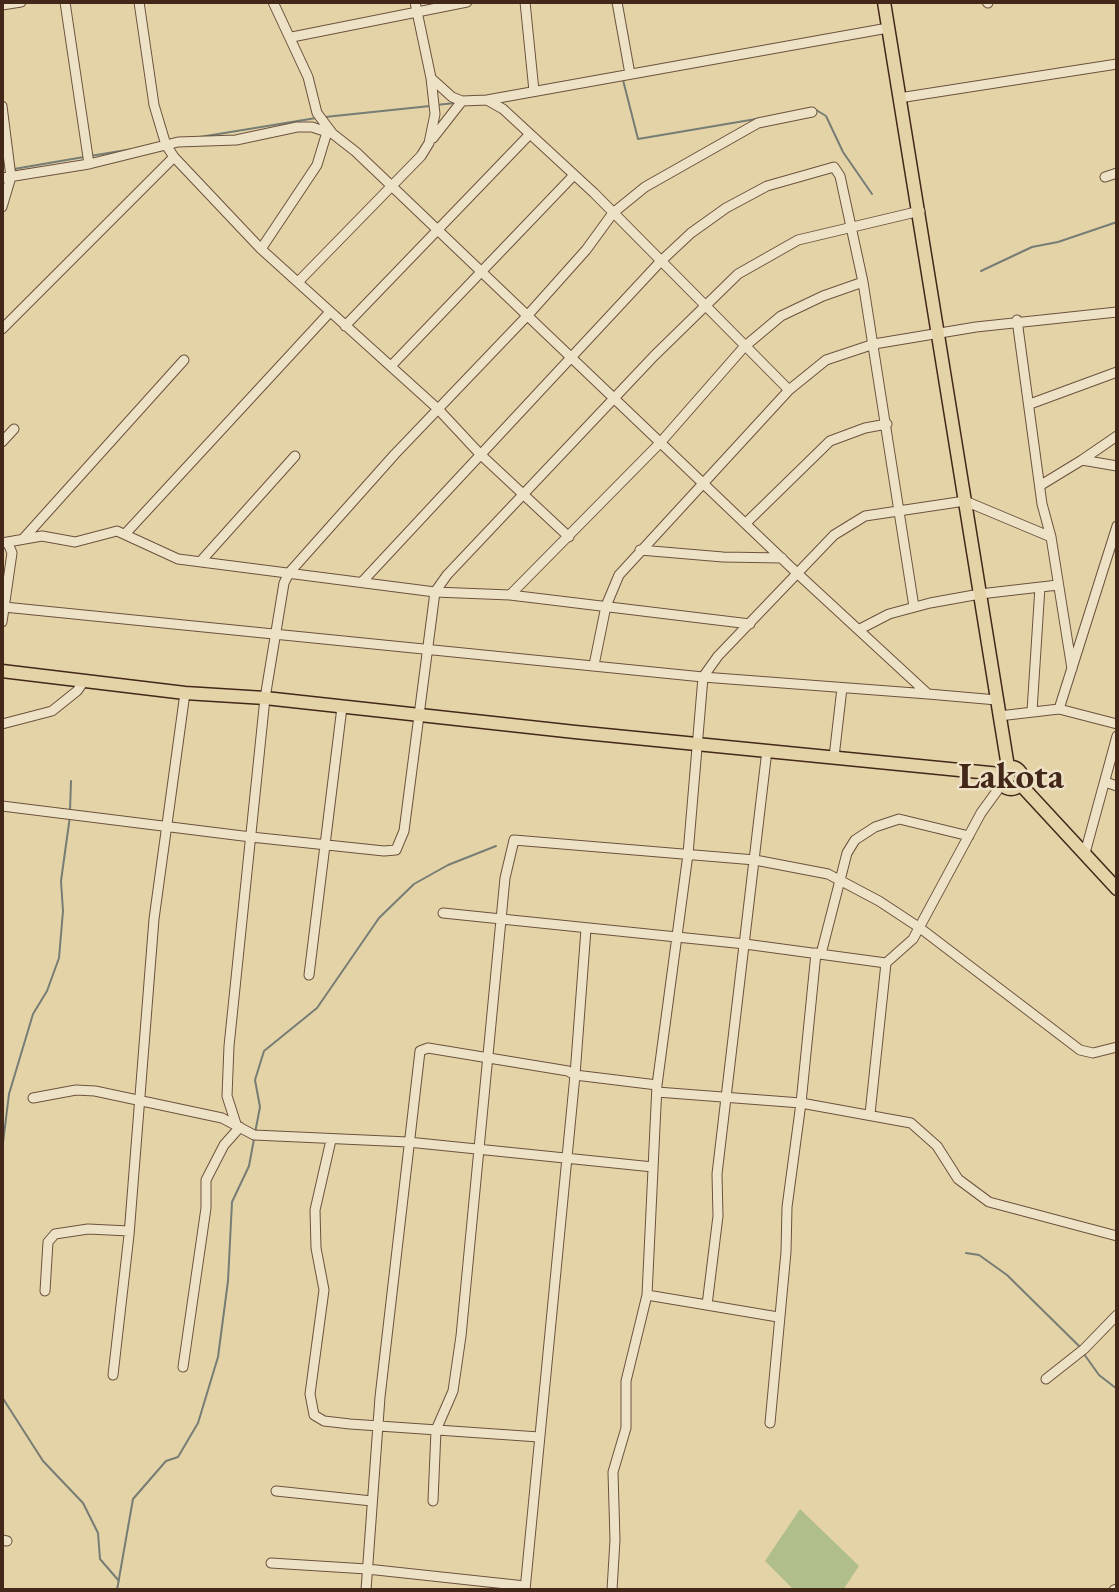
<!DOCTYPE html>
<style>
body{margin:0}
#map{position:relative;width:1119px;height:1592px;overflow:hidden;background:#e5d3a8;font-family:"EB Garamond",serif}
canvas{display:block}
.frame{position:absolute;inset:0;border:4px solid #432719;pointer-events:none}
</style>
<div id="map">
<canvas width="1119" height="1592"></canvas>
<div class="frame"></div>
</div>
<script>
const ctx = document.querySelector('canvas').getContext('2d');
ctx.lineJoin = 'round';
function fillPath(path, color) { ctx.fillStyle = color; ctx.fill(path, 'evenodd'); }
const poly = rows => new Path2D(rows.map(r => 'M' + r).join(''));
function stroke(path, color, width, dash) { ctx.strokeStyle = color; ctx.lineWidth = width; ctx.lineCap = dash ? 'butt' : 'round'; ctx.setLineDash(dash || []); ctx.stroke(path); }
function label(font, color, halo, rows, align = 'center') {
  ctx.font = font + ' "EB Garamond",serif'; ctx.lineWidth = 5; ctx.setLineDash([]); ctx.textBaseline = 'middle'; ctx.strokeStyle = halo; ctx.fillStyle = color; for (const [text, x, y, turn = 0] of rows) {
    ctx.save(); ctx.translate(x, y); ctx.rotate((+turn || 0) * Math.PI / 180); ctx.textAlign = isNaN(turn) ? turn : align; if (halo) ctx.strokeText(text, 0, 0); ctx.fillText(text, 0, 0); ctx.restore();
  }
}
fillPath(poly([
 [800,1509,859,1566,843,1590,794,1590,765,1561]
]), '#b0be8b');
stroke(poly([
 [623,80,638,139,756,119],
 [436,105,455,103],
 [813,108,826,116,843,152,872,194],
 [325,117,430,106],
 [200,137,316,118],
 [90,156,133,149],
 [14,169,84,157],
 [981,271,1032,247,1058,242,1117,222],
 [70,811,71,781],
 [255,1133,260,1107,255,1080,264,1051,317,1008,379,918,414,884,448,865,496,846],
 [2,1151,9,1094,33,1014,47,991,59,958,63,911,61,881,70,816],
 [966,1253,979,1255,1007,1275,1079,1346],
 [1084,1354,1099,1375,1117,1389],
 [2,1397,43,1461,83,1503,98,1533,100,1559,119,1581],
 [117,1590,133,1499,166,1461,178,1457,198,1423,218,1357,228,1281,232,1202,249,1166,254,1139]
]), '#767d74', 2);
const minor = poly([
 [65,2,89,164],
 [139,2,154,105,166,145,174,157,261,249,438,409,480,454,569,537],
 [273,2,308,77,317,113,332,133],
 [525,2,534,91],
 [617,2,630,74],
 [987,2,988,3],
 [2,5,21,2],
 [292,37,467,2],
 [431,78,452,97,462,101,487,100,503,109,594,193,789,390],
 [899,98,1117,64],
 [487,100,888,28],
 [2,106,11,177,2,207],
 [433,138,462,101],
 [1105,177,1117,173],
 [2,178,89,164,178,142,236,140,297,127,312,127,333,134,356,152,798,574,928,694,997,700],
 [261,249,317,165,327,132],
 [298,282,421,156,429,143,435,114,431,78,415,2],
 [1017,320,1042,504,1051,537,1072,669],
 [345,326,530,134],
 [2,329,174,157],
 [391,366,574,175],
 [1030,404,1117,372],
 [2,442,14,429],
 [1082,460,1117,436],
 [1041,485,1082,460,1117,466],
 [746,523,830,441,865,428,887,424],
 [126,533,330,312],
 [23,539,184,360],
 [2,543,42,536,75,542,117,531,178,559,435,592,510,595,750,624],
 [640,550,723,557,782,558],
 [201,561,295,456],
 [362,582,660,262,691,233,726,208,767,186,834,167,840,176,863,282],
 [510,595,660,443,744,347,781,316,823,296,863,282,914,607],
 [4,607,703,677,928,694],
 [2,622,12,553,8,543],
 [860,629,889,614,930,603,980,594,1058,585],
 [594,665,606,606,619,575,789,390,826,360,874,344,976,327,1117,312],
 [1059,709,1117,526],
 [1032,711,1040,587],
 [999,716,1059,709,1117,724],
 [2,724,52,711,77,691,84,681],
 [834,757,842,688],
 [1105,782,1117,786],
 [2,806,251,837,384,851,396,850,404,831,435,592,447,575,654,356,738,274,798,240,920,211],
 [1085,853,1117,736],
 [443,913,745,944,886,963,913,939,981,813,1002,784],
 [821,954,847,853,855,840,875,827,899,819,969,836],
 [309,975,342,707],
 [657,1092,801,1103,911,1123,937,1146,958,1179,989,1202,1117,1236],
 [33,1098,76,1090,95,1091,222,1118,254,1135,408,1142,653,1167],
 [870,1114,886,963],
 [236,1124,227,1096,229,1046,265,698,284,583,289,573,395,454,527,316,586,250,613,213,645,187,758,123,812,112],
 [331,1140,315,1210,316,1248,324,1290,310,1394,314,1415,324,1421,350,1424,539,1437],
 [45,1291,48,1242,55,1234,88,1229,129,1231],
 [647,1295,778,1317],
 [707,1305,718,1216,717,1174,767,750],
 [183,1367,206,1208,206,1180,224,1145,240,1127],
 [113,1375,129,1235,154,919,185,693],
 [1046,1379,1084,1349,1117,1315],
 [770,1423,786,1252,787,1207,801,1103,816,953],
 [276,1491,372,1501],
 [433,1501,436,1430,453,1391,461,1336,505,878,514,840,755,860,828,874,879,901,920,928,1080,1050,1093,1053,1117,1047],
 [2,1540,7,1541],
 [271,1563,367,1569,525,1586],
 [366,1590,380,1397,420,1051,428,1048,568,1071,575,1075,657,1085],
 [525,1590,575,1075,586,929],
 [612,1590,615,1540,613,1472,626,1428,626,1381,647,1295,657,1085,688,854,703,677,718,656,834,535,865,516,965,501,1051,537],
 [1114,1590,1117,1589]
]);
const major = poly([
 [884,2,1008,767],
 [2,671,185,693,265,698,575,732,1000,774],
 '1000 778a11 11 0 1 1 22 0a11 11 0 1 1-22 0Z',
 [1020,784,1117,889]
]);
stroke(minor, '#6c523d', 11);
stroke(major, '#432719', 15);
stroke(minor, '#eee2c6', 9);
stroke(major, '#e5d3a8', 12);
label('bold 37px', '#432719', '#eee2c6', [
 ["Lakota",1011,778]
]);
</script>
